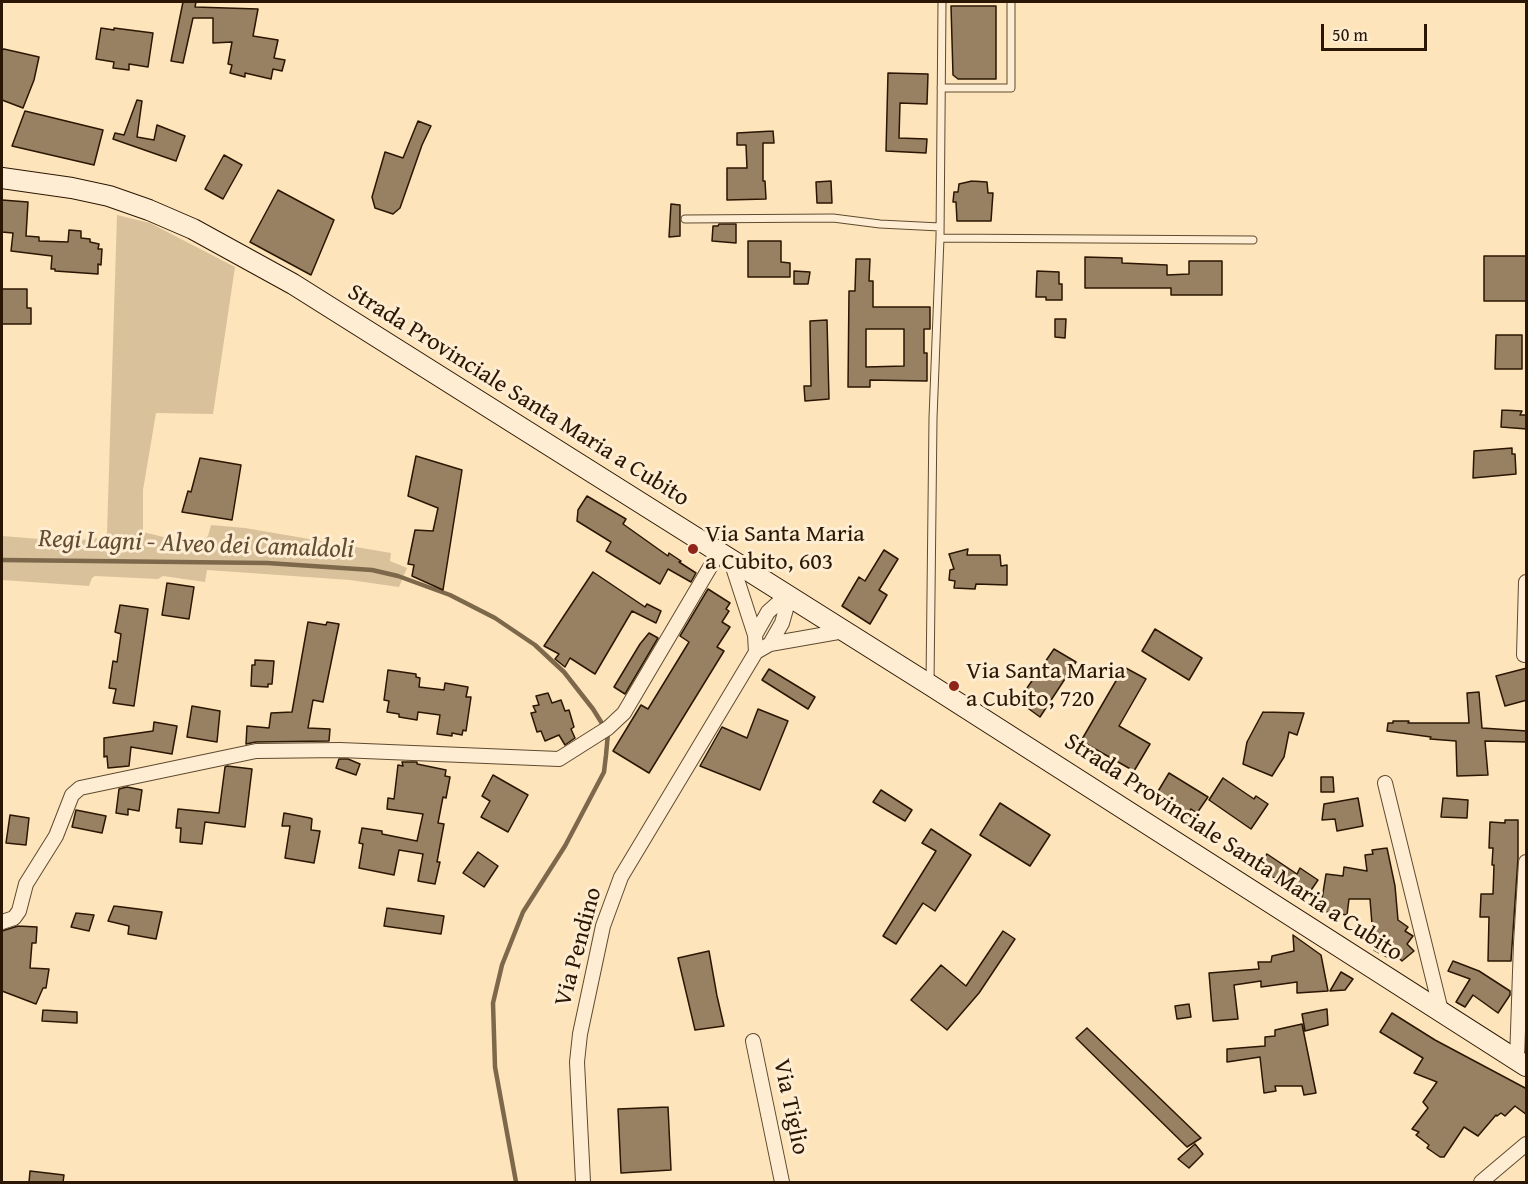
<!DOCTYPE html>
<style>
body{margin:0}
#map{position:relative;width:1528px;height:1184px;overflow:hidden;background:#fde4ba;font-family:"Gentium Book Plus",serif}
canvas{display:block}
.frame{position:absolute;inset:0;border:3px solid #2a1602;pointer-events:none}
.scale{position:absolute;left:1321px;top:24px;width:106px;height:27px;box-sizing:border-box;border:3px solid #2a1602;border-top:0;padding-left:8px;font-size:18px;line-height:21px;white-space:nowrap;color:#2a1602;-webkit-text-stroke:4px #feedd2;paint-order:stroke}
</style>
<div id="map">
<canvas width="1528" height="1184"></canvas>
<div class="frame"></div>
<div class="scale">50 m</div>
</div>
<script>
const ctx = document.querySelector('canvas').getContext('2d');
ctx.lineJoin = 'round';
function fillPath(path, color) { ctx.fillStyle = color; ctx.fill(path, 'evenodd'); }
const poly = rows => new Path2D(rows.map(r => 'M' + r).join(''));
function stroke(path, color, width, dash) { ctx.strokeStyle = color; ctx.lineWidth = width; ctx.lineCap = dash ? 'butt' : 'round'; ctx.setLineDash(dash || []); ctx.stroke(path); }
function label(font, color, halo, rows, align = 'center') {
  ctx.font = font + ' "Gentium Book Plus",serif'; ctx.lineWidth = 6; ctx.setLineDash([]); ctx.textBaseline = 'middle'; ctx.strokeStyle = halo; ctx.fillStyle = color; for (const [text, x, y, turn = 0] of rows) {
    ctx.save(); ctx.translate(x, y); ctx.rotate((+turn || 0) * Math.PI / 180); ctx.textAlign = isNaN(turn) ? turn : align; if (halo) ctx.strokeText(text, 0, 0); ctx.fillText(text, 0, 0); ctx.restore();
  }
}
fillPath(poly([
 [117,215,150,223,235,267,213,414,156,413,143,490,143,532,180,541,202,543,208,536,211,525,245,528,391,553,390,561,407,568,399,587,350,580,207,570,205,582,163,576,158,579,95,576,92,578,89,586,2,580,2,536,64,541,92,539,101,537,107,533]
]), '#d9c19b');
stroke(poly([
 [2,560,267,563,372,570,398,576,450,595,495,618,535,645,564,672,593,709,608,733,606,755,604,772,565,846,523,912,502,965,493,1003,495,1067,516,1182]
]), '#7d684b', 4.5);
const building = poly([
 [183,2,196,2,195,7,258,9,253,36,278,40,274,58,285,60,282,71,273,69,271,79,245,73,245,77,230,73,232,65,228,64,232,42,213,43,213,18,193,18,183,63,171,61,183,2],
 [951,6,996,6,996,79,958,79,953,75,951,6],
 [101,28,114,30,114,28,153,33,148,67,129,64,129,70,113,68,114,62,96,59,101,28],
 [4,49,39,57,34,80,23,108,2,100,2,50,4,49],
 [888,73,928,74,927,104,900,103,899,138,927,139,926,153,886,151,888,73],
 [137,100,142,101,137,137,154,140,157,125,185,136,176,161,113,139,115,133,124,135,137,100],
 [25,111,103,130,94,165,12,146,25,111],
 [418,121,431,126,422,145,400,208,393,214,375,208,372,197,385,152,403,158,418,121],
 [773,131,774,143,763,143,763,181,765,181,766,199,727,200,727,168,747,168,746,145,737,145,737,133,773,131],
 [224,155,242,165,223,199,205,189,224,155],
 [831,181,832,203,817,203,816,182,831,181],
 [972,181,987,182,988,193,993,193,991,221,957,221,956,202,953,202,954,192,958,192,959,184,972,181],
 [278,190,334,220,311,275,250,242,278,190],
 [2,200,28,202,26,236,39,237,39,241,68,242,69,230,81,231,81,238,90,239,90,242,99,244,98,249,102,249,101,265,98,264,98,274,55,271,55,269,51,269,52,256,11,251,13,233,2,232,2,200],
 [671,204,680,205,680,236,669,237,671,204],
 [719,224,736,224,736,243,712,241,713,226,718,226,719,224],
 [748,241,781,241,781,262,790,263,790,277,748,277,748,241],
 [1484,256,1527,256,1527,301,1484,301,1484,256],
 [1085,257,1122,258,1122,263,1167,265,1167,275,1189,274,1189,261,1222,261,1222,295,1171,295,1171,288,1085,288,1085,257],
 [856,259,870,259,869,281,873,281,873,307,930,307,930,329,924,329,924,353,927,353,927,381,870,380,870,387,848,387,849,291,855,291,856,259],
 [866,329,904,329,904,366,866,367,866,329],
 [794,271,810,272,808,284,794,284,794,271],
 [1037,271,1059,272,1059,284,1062,284,1062,300,1046,300,1046,297,1036,297,1037,271],
 [2,289,27,289,27,308,31,308,31,324,2,324,2,289],
 [1055,319,1066,319,1065,338,1055,337,1055,319],
 [827,320,829,399,805,401,804,386,811,386,810,321,827,320],
 [1496,335,1522,335,1522,369,1495,369,1496,335],
 [1502,410,1522,411,1520,415,1527,415,1527,429,1501,427,1502,410],
 [1512,448,1512,454,1515,454,1516,474,1473,478,1474,451,1512,448],
 [416,456,462,470,443,590,412,576,414,565,408,564,415,530,433,531,438,508,408,496,416,456],
 [200,458,241,465,232,520,182,512,188,491,191,492,200,458],
 [587,496,626,519,623,524,668,556,669,553,681,561,679,562,696,573,691,582,668,569,660,584,606,551,611,542,577,521,578,510,587,496],
 [968,549,967,555,1000,555,1001,566,1007,565,1007,585,976,584,975,589,954,588,955,581,949,580,950,570,954,569,949,554,968,549],
 [884,550,898,559,879,590,887,595,870,624,842,606,859,577,865,581,884,550],
 [593,572,645,607,647,604,661,611,656,623,632,611,595,674,570,658,565,667,555,659,559,654,544,646,593,572],
 [167,583,194,587,189,619,162,615,167,583],
 [708,589,730,603,726,609,729,611,722,622,730,627,717,647,724,651,649,773,613,751,641,705,648,709,689,642,680,636,708,589],
 [120,605,148,609,134,706,113,703,116,689,109,688,113,661,117,662,121,634,115,632,120,605],
 [308,622,326,625,327,622,339,624,323,702,313,700,308,728,330,729,329,741,256,742,246,744,247,726,269,728,271,713,292,712,308,622],
 [1155,629,1202,658,1189,680,1142,651,1155,629],
 [649,633,658,638,625,694,614,687,640,644,649,633],
 [1054,649,1076,662,1040,717,1018,701,1054,649],
 [255,660,274,661,272,684,268,684,268,687,251,686,252,665,255,665,255,660],
 [1124,667,1146,679,1119,726,1150,744,1134,771,1081,741,1124,667],
 [1527,668,1527,700,1505,706,1496,676,1527,668],
 [769,669,815,697,808,709,762,680,769,669],
 [388,670,416,674,416,677,420,678,419,687,444,690,445,683,468,687,466,697,471,697,466,731,463,730,462,735,452,733,452,736,437,734,440,715,418,712,417,720,399,717,399,714,387,712,389,701,384,700,388,670],
 [1479,692,1482,728,1527,731,1527,742,1485,741,1488,775,1457,776,1456,741,1430,739,1431,737,1387,731,1388,723,1393,723,1393,721,1409,721,1408,723,1469,723,1467,693,1479,692],
 [548,693,552,703,561,700,565,711,569,710,574,727,571,729,575,738,565,745,559,735,545,741,541,731,537,732,531,713,536,712,533,706,539,705,536,696,548,693],
 [192,706,220,711,217,742,187,737,192,706],
 [758,709,788,721,760,790,700,766,722,727,747,738,758,709],
 [1263,712,1304,713,1297,735,1289,732,1284,757,1272,776,1243,764,1247,742,1263,712],
 [154,722,177,726,172,754,131,747,129,766,108,768,107,756,104,757,104,738,153,731,154,722],
 [339,759,348,759,360,764,356,775,336,768,339,759],
 [402,762,417,762,417,764,446,770,445,776,450,777,446,798,443,797,438,823,444,824,437,862,440,862,435,884,418,881,423,854,399,850,394,875,359,868,363,844,359,843,362,828,382,831,382,834,417,841,423,814,387,809,388,798,394,799,398,765,403,766,402,762],
 [227,766,252,769,245,827,205,822,202,844,180,842,181,828,176,828,178,809,219,813,225,767,227,766],
 [1169,773,1208,797,1197,813,1191,809,1185,819,1154,798,1169,773],
 [493,775,528,795,508,832,481,817,490,801,482,796,493,775],
 [1321,777,1333,777,1334,792,1321,792,1321,777],
 [1223,778,1254,799,1256,796,1268,804,1251,829,1209,800,1223,778],
 [127,787,142,790,139,811,128,809,128,815,116,813,119,789,127,787],
 [881,790,912,810,905,821,873,802,881,790],
 [1358,798,1363,826,1337,831,1335,819,1322,820,1324,804,1358,798],
 [1443,798,1468,800,1467,818,1441,817,1443,798],
 [1000,803,1050,835,1030,866,980,835,1000,803],
 [76,810,106,816,102,833,72,827,76,810],
 [284,813,310,818,312,819,311,830,320,831,314,863,285,858,290,826,282,826,284,813],
 [10,815,29,818,26,845,6,843,10,815],
 [1505,820,1518,820,1518,858,1511,961,1488,961,1489,917,1480,917,1481,894,1493,894,1494,865,1492,865,1493,848,1489,848,1490,822,1505,823,1505,820],
 [931,829,971,855,935,911,923,903,896,944,883,936,936,851,922,843,931,829],
 [1387,848,1395,886,1398,920,1408,927,1405,931,1413,936,1407,944,1414,951,1402,961,1392,952,1389,958,1374,950,1370,899,1349,899,1347,915,1320,911,1326,874,1343,876,1344,867,1367,871,1365,855,1373,854,1372,850,1387,848],
 [478,852,498,866,484,887,463,873,478,852],
 [1267,854,1297,874,1300,868,1318,880,1305,899,1258,867,1267,854],
 [114,906,162,912,156,939,128,934,129,926,108,921,114,906],
 [387,908,444,916,441,934,384,926,387,908],
 [76,913,94,915,89,931,71,927,76,913],
 [18,926,37,927,36,943,32,943,30,968,49,969,46,988,43,988,36,1004,2,991,2,931,18,926],
 [1003,931,1015,939,979,993,947,1030,911,1000,941,965,966,986,1003,931],
 [1293,935,1321,955,1328,991,1297,993,1297,982,1261,987,1261,981,1234,985,1238,1019,1213,1021,1209,973,1259,969,1258,962,1271,962,1272,956,1294,951,1293,935],
 [709,951,717,996,724,1026,695,1030,678,958,709,951],
 [1453,961,1479,971,1510,991,1510,995,1498,1013,1473,995,1465,1007,1456,1002,1470,979,1448,971,1453,961],
 [1341,972,1353,979,1345,990,1330,991,1341,972],
 [1189,1004,1191,1017,1177,1019,1175,1006,1189,1004],
 [1327,1009,1328,1025,1305,1031,1302,1014,1327,1009],
 [43,1010,77,1012,77,1023,42,1021,43,1010],
 [1392,1013,1435,1040,1527,1089,1527,1115,1515,1106,1505,1116,1501,1113,1497,1116,1496,1115,1478,1136,1464,1127,1444,1157,1440,1157,1427,1148,1429,1145,1416,1135,1419,1132,1412,1129,1428,1108,1423,1102,1437,1082,1414,1073,1423,1058,1380,1032,1392,1013],
 [1302,1024,1316,1093,1304,1095,1302,1086,1275,1086,1276,1091,1264,1093,1260,1057,1227,1062,1227,1049,1265,1046,1265,1037,1275,1036,1275,1030,1302,1024],
 [1087,1028,1201,1138,1187,1147,1076,1038,1087,1028],
 [668,1107,671,1170,621,1173,618,1109,668,1107],
 [1195,1144,1203,1154,1189,1168,1178,1159,1195,1144],
 [30,1171,64,1175,63,1182,29,1182,30,1171]
]);
fillPath(building, '#988162');
stroke(building, '#2a1602', 1.5);
const service = poly([
 [941,88,1011,88,1011,2],
 [685,219,833,218,880,224,940,227],
 [940,238,1253,240],
 [930,683,933,418,940,238,942,2]
]);
const minor = poly([
 [731,561,755,635,756,652],
 [755,635,768,612,787,595],
 [770,644,782,623,786,609,787,595],
 [1524,655,1526,582],
 [1385,783,1441,1011],
 [2,922,14,918,19,911,26,884,56,836,72,795,80,788,256,751,340,750,559,759,608,728,624,713,719,552],
 [753,1041,782,1182],
 [1517,1060,1521,943,1526,862],
 [583,1182,577,1062,580,1034,603,926,621,877,756,652,770,644,844,631],
 [1481,1182,1526,1144]
]);
const secondary = poly([
 [2,178,72,188,109,196,149,210,193,229,293,284,930,685,1526,1066]
]);
stroke(service, '#5f4a30', 9);
stroke(minor, '#5f4a30', 16);
stroke(secondary, '#2a1602', 22);
stroke(service, '#feedd2', 7);
stroke(minor, '#feedd2', 14);
stroke(secondary, '#feedd2', 20);
for (const [x, y, r, color] of [
 [693,549,6,"#8f2418"],
 [954,686,6,"#8f2418"]
]) { const dot = new Path2D(); dot.arc(x, y, r, 0, 2 * Math.PI); ctx.fillStyle = color; ctx.fill(dot); stroke(dot, '#feedd2', 2); }
label('24px', '#2a1602', '#feedd2', [
 ["Strada Provinciale Santa Maria a Cubito",518,396,32],
 ["Strada Provinciale Santa Maria a Cubito",1233,848,33],
 ["Via Pendino",579,947,-75],
 ["Via Tiglio",790,1107,78]
]);
label('24px', '#2a1602', '#feedd2', [
 ["Via Santa Maria",705,535],
 ["a Cubito, 603",705,563],
 ["Via Santa Maria",966,672],
 ["a Cubito, 720",966,700]
], 'left');
label('italic 26px', '#624c32', '#feedd2', [
 ["Regi Lagni - Alveo dei Camaldoli",196,545,2]
]);
</script>
